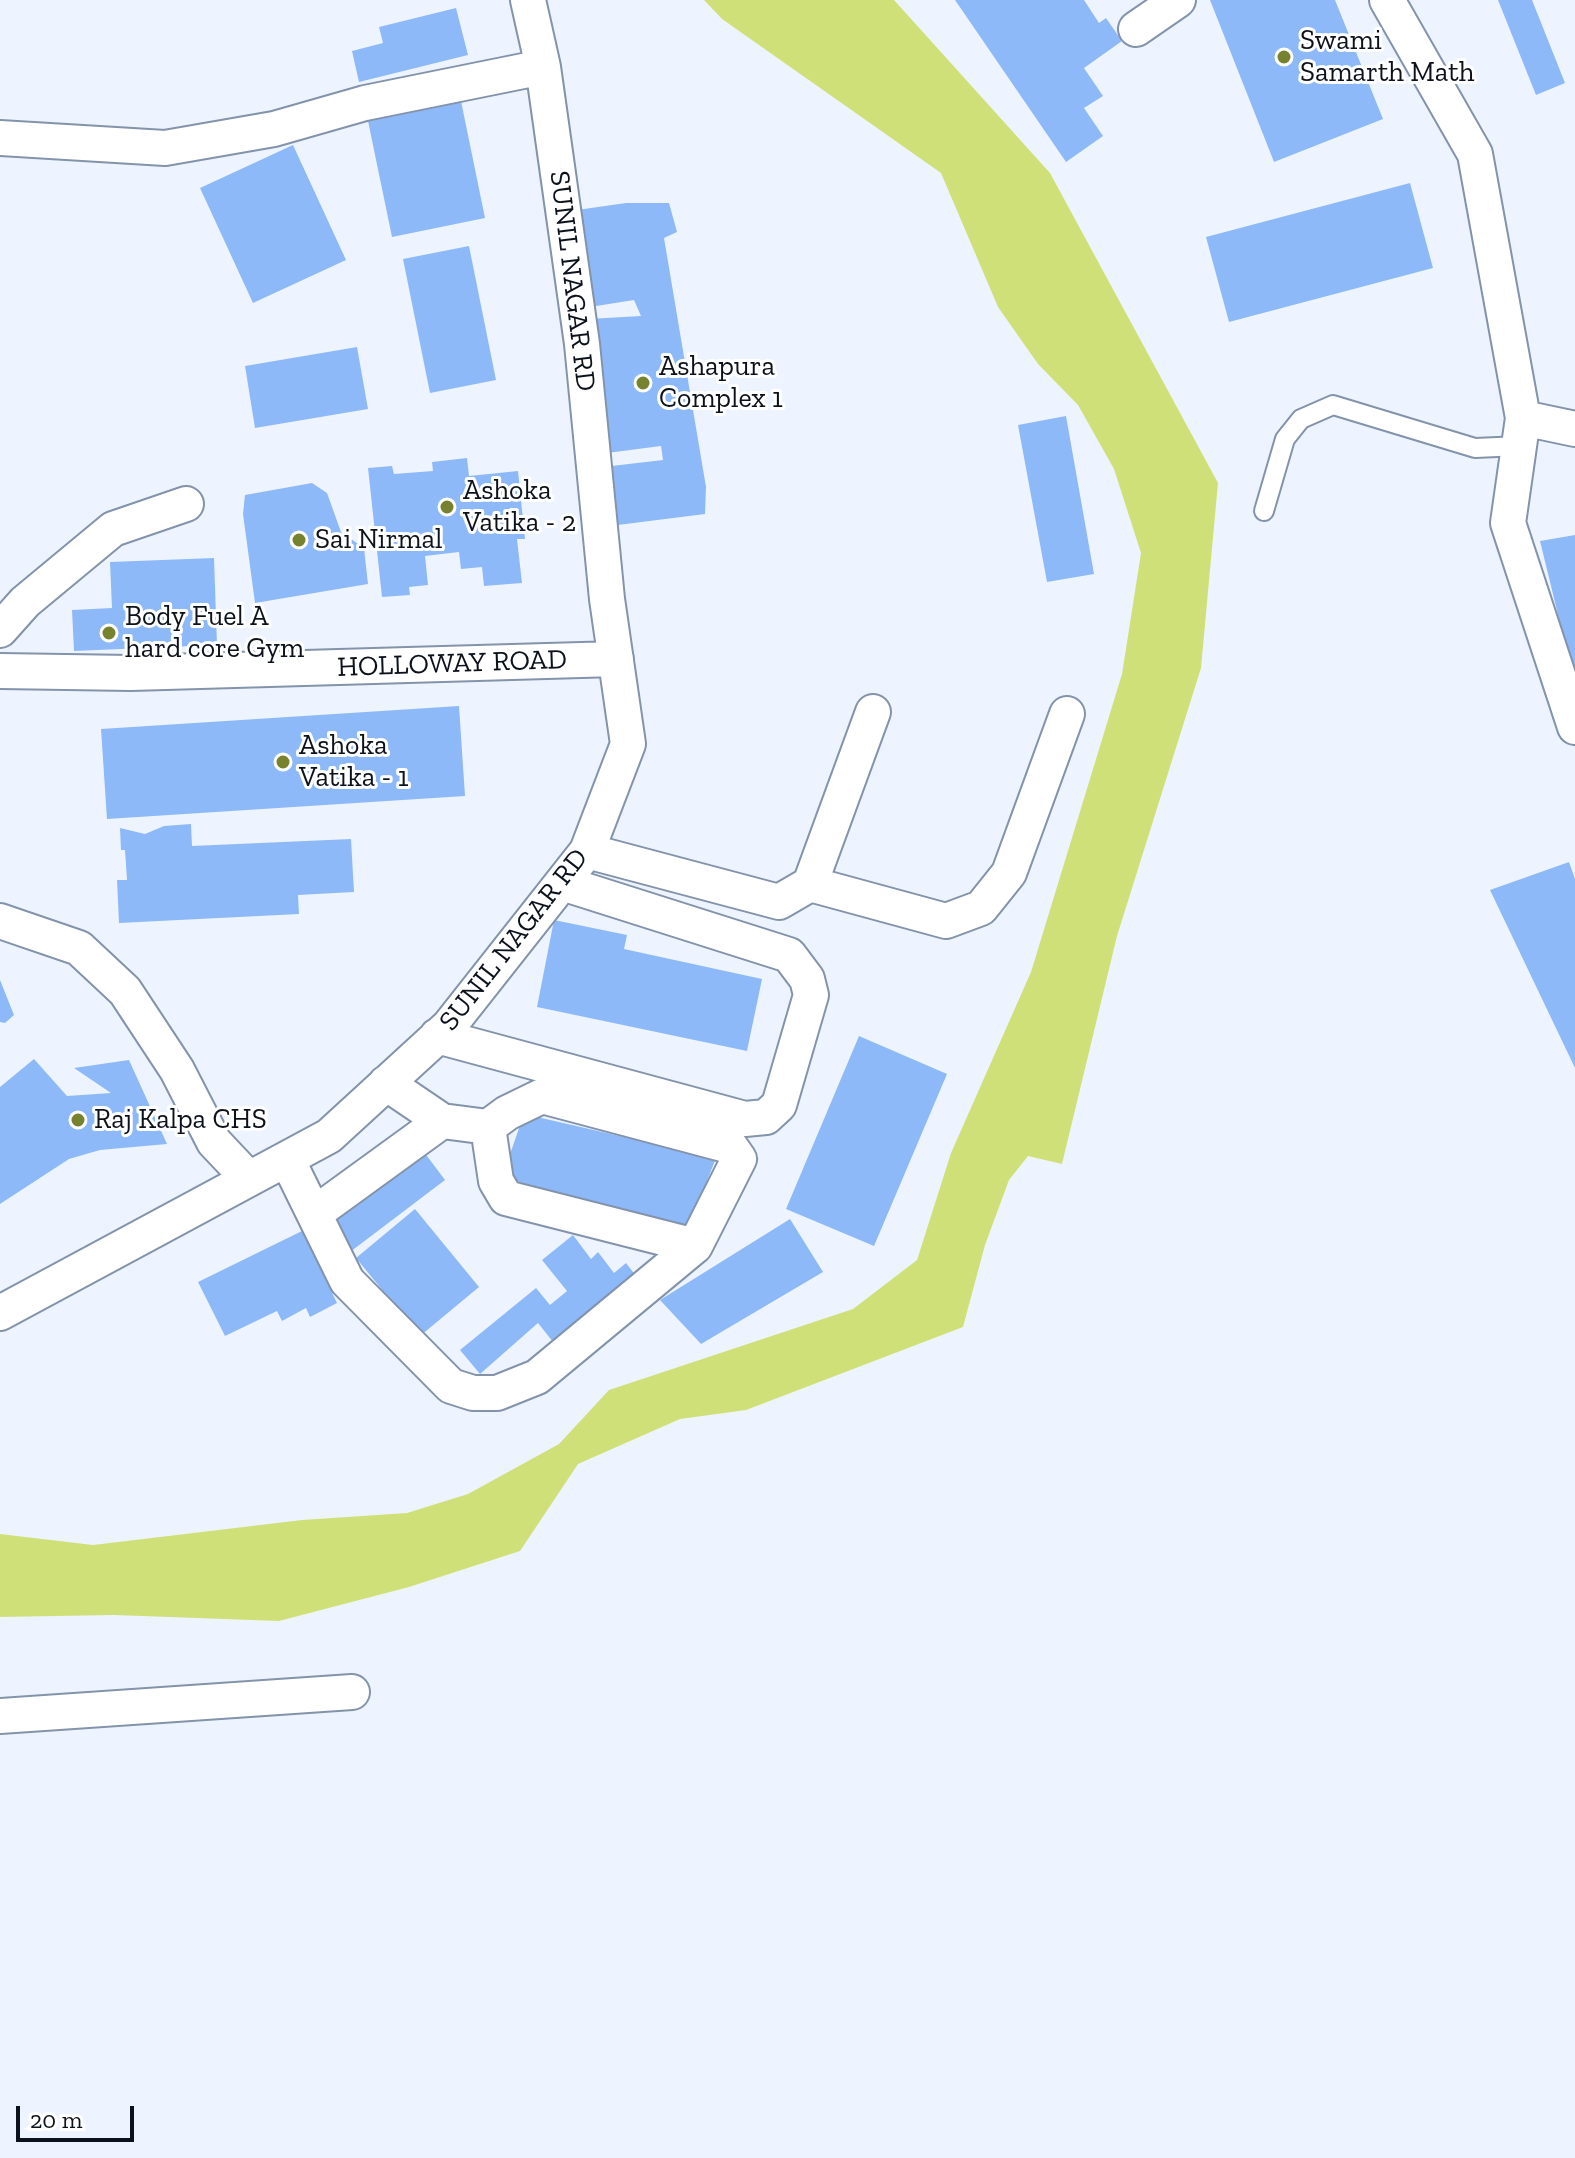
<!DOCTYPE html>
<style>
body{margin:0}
#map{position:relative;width:1575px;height:2158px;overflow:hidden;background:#edf4ff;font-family:"Zilla Slab",serif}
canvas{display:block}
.scale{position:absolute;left:16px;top:2106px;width:118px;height:36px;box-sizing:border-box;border:4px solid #0c121b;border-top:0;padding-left:10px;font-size:24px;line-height:28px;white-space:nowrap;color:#0c121b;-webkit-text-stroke:6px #fff;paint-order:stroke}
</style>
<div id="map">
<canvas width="1575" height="2158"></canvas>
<div class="scale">20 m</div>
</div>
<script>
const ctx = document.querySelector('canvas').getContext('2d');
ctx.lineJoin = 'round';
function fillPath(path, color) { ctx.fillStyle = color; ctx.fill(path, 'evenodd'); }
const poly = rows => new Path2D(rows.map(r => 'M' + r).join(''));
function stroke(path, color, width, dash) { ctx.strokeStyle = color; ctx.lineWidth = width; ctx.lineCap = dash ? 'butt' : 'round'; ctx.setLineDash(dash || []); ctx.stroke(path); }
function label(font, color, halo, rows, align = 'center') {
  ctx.font = font + ' "Zilla Slab",serif'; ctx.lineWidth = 6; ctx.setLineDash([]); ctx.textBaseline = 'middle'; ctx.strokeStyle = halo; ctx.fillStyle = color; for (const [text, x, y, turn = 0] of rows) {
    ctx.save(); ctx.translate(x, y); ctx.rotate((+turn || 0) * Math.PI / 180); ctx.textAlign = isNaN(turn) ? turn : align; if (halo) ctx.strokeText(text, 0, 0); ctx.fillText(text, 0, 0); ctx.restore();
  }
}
fillPath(poly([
 [704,0,894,0,1050,173,1218,483,1201,668,1117,936,1062,1164,1028,1156,1009,1180,985,1245,963,1327,746,1410,680,1419,578,1464,520,1551,409,1587,279,1621,114,1615,0,1617,0,1534,93,1545,302,1520,407,1513,468,1494,559,1444,609,1390,853,1309,917,1260,951,1153,1031,972,1122,674,1141,553,1114,469,1078,405,1038,364,998,307,941,173,722,19]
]), '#d0e079');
fillPath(poly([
 [955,0,1084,0,1099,23,1106,18,1122,41,1084,68,1103,96,1084,108,1103,136,1066,162],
 [1210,0,1335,0,1383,119,1274,162],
 [1498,0,1532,0,1565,83,1536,95],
 [456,8,468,55,359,82,352,51,383,43,379,27],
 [461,101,485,218,392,237,368,121],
 [293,145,346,260,253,303,200,188],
 [1410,183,1433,268,1229,322,1206,237],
 [626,203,669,203,677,232,664,238,706,487,705,514,610,526,603,467,663,460,661,446,607,453,588,319,641,316,634,300,590,307,577,210],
 [469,246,496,380,430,393,403,259],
 [357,347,368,409,255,428,245,366],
 [1066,416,1094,574,1047,582,1018,425],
 [467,458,469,476,518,471,525,539,517,539,522,583,484,586,482,567,461,569,459,552,425,556,428,585,409,587,410,595,382,597,368,468,392,466,394,474,433,471,432,462],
 [312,483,327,493,341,532,364,548,368,584,255,603,243,514,245,495],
 [1575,535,1575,680,1574,680,1540,541],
 [214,558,217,645,74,651,72,610,112,608,110,562],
 [459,706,465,796,107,819,101,729],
 [191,824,192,846,351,839,354,892,298,895,299,914,119,923,117,880,127,880,125,850,121,850,120,828,145,834,164,826],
 [1569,862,1575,879,1575,1068,1490,890],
 [554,920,627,935,624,949,762,979,747,1051,537,1007],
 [0,980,14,1015,5,1023,0,1022],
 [859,1036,947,1074,874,1246,786,1209],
 [34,1059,67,1096,111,1093,74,1068,129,1060,167,1144,100,1150,69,1159,0,1204,0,1087],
 [524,1114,716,1158,688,1229,502,1177],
 [424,1152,445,1180,350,1252,330,1224],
 [415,1209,479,1287,420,1336,356,1258],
 [790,1219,823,1272,701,1344,660,1300],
 [302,1231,337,1303,310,1317,306,1308,282,1321,277,1311,225,1336,198,1282],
 [573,1235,591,1259,598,1252,614,1273,626,1263,643,1285,561,1352,538,1323,480,1374,460,1350,536,1288,550,1305,567,1291,542,1260]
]), '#8eb9f9');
const service = poly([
 [1264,511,1285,439,1301,419,1333,405,1475,448,1520,446]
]);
const minor = poly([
 [1387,0,1475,154,1523,418,1508,523,1575,727],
 [1136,29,1178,0],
 [0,138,165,148,274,129,365,103,543,67],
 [1523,418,1575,429],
 [0,630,25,602,113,529,186,504],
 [0,671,131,673,616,659],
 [587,851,779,902,810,884,946,921,981,908,1009,873,1067,714],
 [810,884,873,712],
 [0,921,79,948,125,991,177,1070,214,1142,249,1179],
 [437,1036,745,1119,766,1117,779,1105,811,995,807,979,789,955,562,883],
 [386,1083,442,1121,488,1127,507,1113,542,1096,730,1146,739,1159,695,1246,506,1198,496,1181,488,1127],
 [287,1159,347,1281,451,1386,473,1393,497,1393,537,1377,695,1246],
 [314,1214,442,1121],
 [0,1313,329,1136,449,1026,587,851,628,744,607,599,582,344,543,67,528,0],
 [0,1716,352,1692]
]);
stroke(service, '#8393ab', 22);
stroke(minor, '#8393ab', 38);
stroke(service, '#fff', 18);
stroke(minor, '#fff', 34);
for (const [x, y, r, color] of [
 [1284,57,8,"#77822e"],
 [643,383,8,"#77822e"],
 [447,507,8,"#77822e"],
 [299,540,8,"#77822e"],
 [109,633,8,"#77822e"],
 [283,762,8,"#77822e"],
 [78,1120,8,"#77822e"]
]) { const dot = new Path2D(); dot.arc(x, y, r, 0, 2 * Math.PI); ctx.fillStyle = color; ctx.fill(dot); stroke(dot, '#fff', 3); }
label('28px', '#0c121b', '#fff', [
 ["Swami",1300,41],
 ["Samarth Math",1300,73],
 ["Ashapura",659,367],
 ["Complex 1",659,399],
 ["Ashoka",463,491],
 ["Vatika - 2",463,523],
 ["Sai Nirmal",315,540],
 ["Body Fuel A",125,617],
 ["hard core Gym",125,649],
 ["Ashoka",299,746],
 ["Vatika - 1",299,778],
 ["Raj Kalpa CHS",94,1120]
], 'left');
label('28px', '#0c121b', '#fff', [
 ["SUNIL NAGAR RD",572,281,83],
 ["HOLLOWAY ROAD",452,664,-2],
 ["SUNIL NAGAR RD",514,940,-52]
]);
</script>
